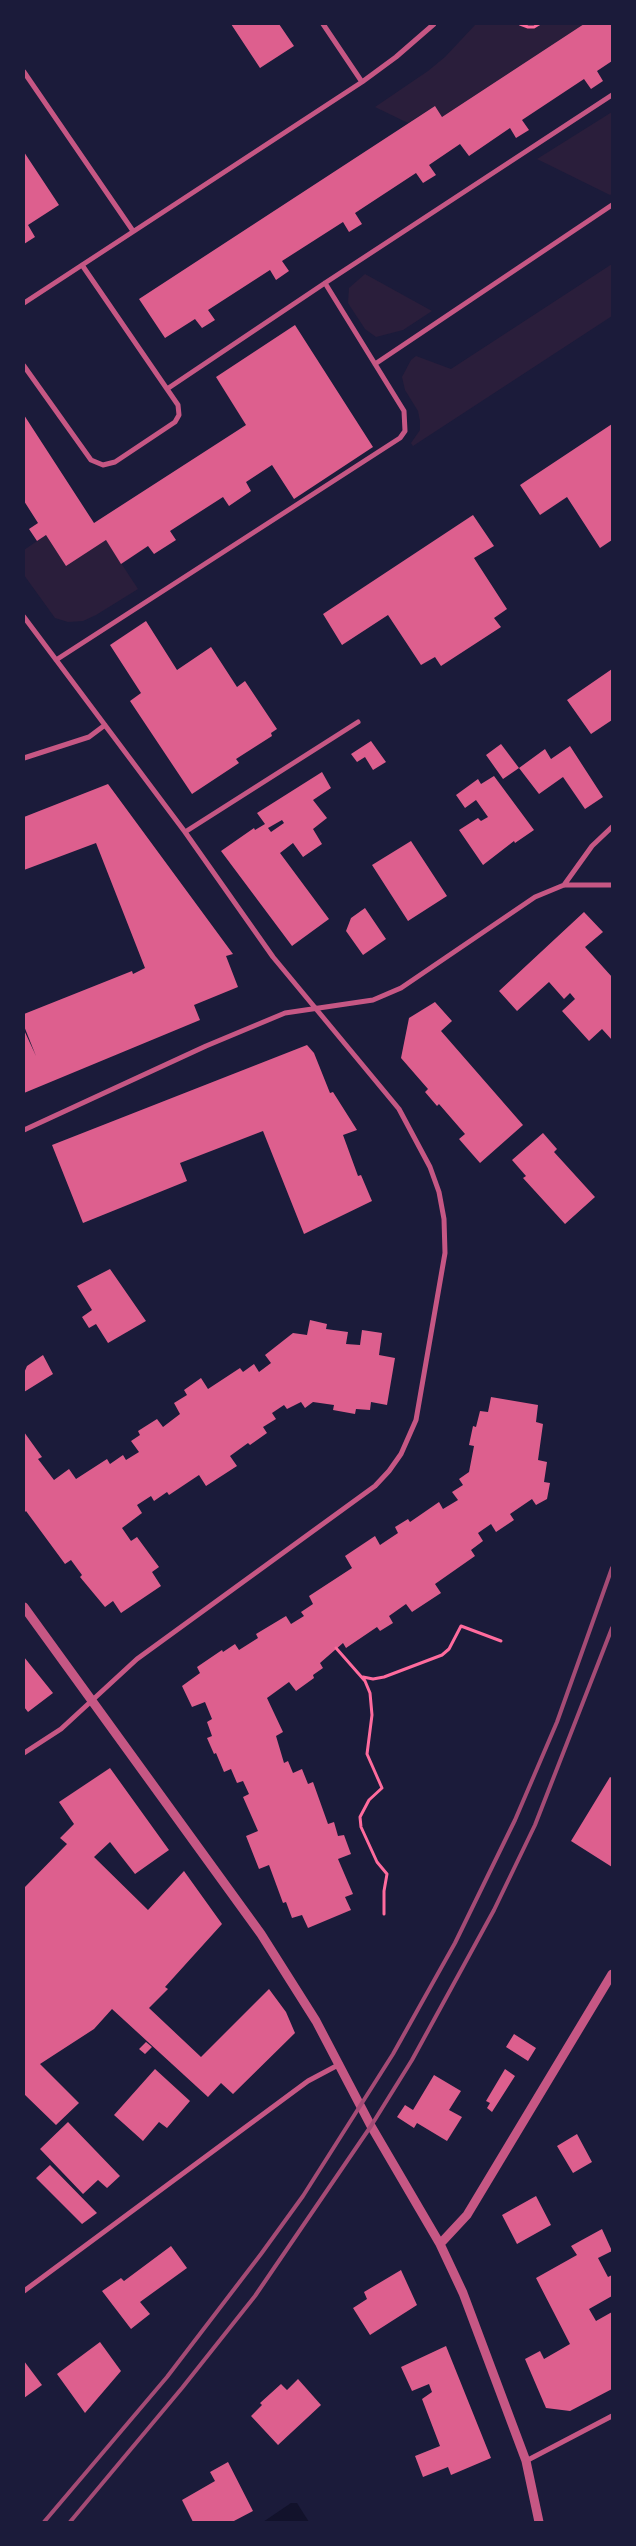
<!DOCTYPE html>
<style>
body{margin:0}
#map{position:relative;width:636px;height:2546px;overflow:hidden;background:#1b1b3a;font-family:Ubuntu,sans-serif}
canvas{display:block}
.frame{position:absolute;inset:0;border:25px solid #1b1b3a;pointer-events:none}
</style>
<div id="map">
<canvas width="636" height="2546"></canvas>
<div class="frame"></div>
</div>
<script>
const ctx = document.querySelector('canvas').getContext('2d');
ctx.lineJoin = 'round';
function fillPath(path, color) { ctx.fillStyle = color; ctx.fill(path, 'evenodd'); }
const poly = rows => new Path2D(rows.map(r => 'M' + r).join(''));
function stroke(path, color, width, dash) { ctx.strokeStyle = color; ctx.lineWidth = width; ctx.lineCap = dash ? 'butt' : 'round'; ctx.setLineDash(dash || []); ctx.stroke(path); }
fillPath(poly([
 [476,24,584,24,442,117,435,106,408,123,375,107,428,71,445,57],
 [612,112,612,194,610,195,537,159],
 [612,264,612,316,413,446,411,443,420,430,420,421,418,411,405,390,402,377,411,360,416,356,451,369],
 [365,274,432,311,403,330,376,337,365,329,348,303,349,288],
 [46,535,66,565,106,540,138,589,96,615,83,621,68,622,55,618,24,575,24,550]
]), '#2a1e3b');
fillPath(poly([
 [291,2503,297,2503,309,2522,263,2522]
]), '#12122b');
fillPath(poly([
 [231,24,279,24,294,46,260,68],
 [584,24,612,25,612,61,597,71,603,81,591,89,584,79,522,120,529,130,516,138,510,128,469,156,460,144,429,165,436,175,423,183,416,173,355,213,362,224,349,232,343,222,282,261,289,271,276,280,270,270,208,310,215,320,202,328,195,319,165,338,139,299,435,106,442,117],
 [24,152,59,205,28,225,35,237,24,244],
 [295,325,373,447,294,499,272,465,246,482,251,491,229,506,223,497,170,531,176,540,154,554,148,546,121,564,106,540,66,566,46,535,37,541,29,529,38,523,24,501,24,415,94,523,246,425,216,377],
 [612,424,612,540,600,548,567,497,540,515,520,485],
 [473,515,494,546,474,558,507,609,494,618,501,627,441,666,435,657,421,665,388,615,342,645,323,614],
 [146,621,177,670,211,647,237,687,245,681,277,729,271,733,272,736,236,759,239,763,192,794,130,701,141,693,110,645],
 [612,669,612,720,591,734,567,700],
 [371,741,386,762,373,770,365,757,357,762,351,754],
 [501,744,519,768,503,779,486,755],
 [570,746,603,797,585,809,563,777,539,794,519,768,545,749,551,759],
 [322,772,331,788,313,800,327,818,313,829,322,844,303,857,293,843,280,853,329,919,292,946,221,851,254,828,255,830,265,824,257,813],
 [282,820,284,823,271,832,268,828],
 [494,776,534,830,515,843,514,841,483,865,459,830,478,818,481,821,488,817,476,800,465,808,456,795,478,779,481,784],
 [108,784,233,954,226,956,238,987,194,1005,200,1020,24,1093,24,1030,36,1056,24,1026,24,1014,132,971,133,974,145,968,96,843,24,870,24,817],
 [411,841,447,896,408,921,372,865],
 [365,908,386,939,363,955,346,931,351,918],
 [584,912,603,932,585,947,612,977,612,1040,602,1029,589,1041,562,1011,575,999,570,993,564,999,549,982,517,1011,499,991],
 [435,1002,452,1021,441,1031,523,1125,480,1163,459,1139,465,1134,439,1104,437,1106,425,1092,428,1089,401,1058,409,1018],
 [307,1045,314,1053,330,1093,333,1092,357,1130,343,1135,358,1176,361,1175,372,1201,304,1234,263,1131,180,1163,187,1181,83,1223,52,1145],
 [543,1133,557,1149,554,1152,595,1197,565,1224,523,1178,526,1176,512,1160],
 [110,1269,146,1321,108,1343,96,1324,89,1328,82,1317,92,1310,77,1286],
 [310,1320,327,1324,326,1329,348,1332,346,1344,360,1345,362,1330,382,1333,379,1355,395,1358,387,1405,371,1402,370,1410,356,1409,355,1414,333,1410,334,1405,313,1402,305,1408,301,1402,287,1409,284,1405,272,1413,276,1419,263,1427,267,1433,250,1445,248,1443,230,1456,237,1466,206,1486,199,1475,169,1495,167,1492,154,1501,151,1496,137,1505,142,1513,122,1528,131,1541,137,1537,159,1567,152,1572,161,1586,121,1613,113,1601,105,1607,80,1577,82,1575,71,1560,65,1564,26,1511,24,1513,24,1432,42,1457,38,1459,54,1480,69,1469,76,1479,107,1459,110,1464,123,1455,126,1460,139,1452,131,1441,140,1435,138,1431,157,1419,163,1427,180,1414,174,1403,187,1395,184,1390,201,1378,208,1389,240,1368,243,1372,254,1364,259,1372,271,1363,265,1355,293,1333,307,1335],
 [43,1355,53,1374,24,1392,24,1373,27,1366],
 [491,1397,538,1405,536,1422,543,1424,538,1460,547,1462,544,1482,550,1483,547,1499,536,1505,532,1499,510,1514,514,1520,496,1532,491,1524,478,1533,483,1541,471,1550,475,1556,435,1584,441,1593,412,1612,406,1604,389,1616,393,1623,380,1631,377,1627,346,1648,343,1643,320,1663,323,1668,313,1675,314,1678,296,1691,289,1682,267,1698,283,1732,276,1736,284,1763,288,1761,293,1773,302,1769,308,1784,313,1782,328,1824,334,1822,338,1836,344,1835,351,1854,338,1859,353,1894,345,1897,351,1910,308,1928,302,1915,292,1918,286,1902,283,1903,269,1865,259,1869,246,1836,258,1831,243,1797,249,1794,243,1781,237,1783,231,1769,224,1772,216,1753,214,1754,207,1738,212,1736,207,1722,212,1719,205,1702,192,1707,182,1686,200,1673,197,1667,222,1650,223,1652,235,1644,239,1650,258,1638,256,1634,286,1616,291,1624,304,1616,301,1612,313,1604,309,1596,352,1568,345,1556,375,1536,380,1545,398,1533,395,1527,408,1519,410,1522,439,1502,443,1509,458,1500,452,1492,463,1485,459,1479,469,1472,474,1446,469,1445,473,1426,476,1427,480,1411,488,1412],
 [24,1657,53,1693,28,1712,24,1707],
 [110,1768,169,1850,135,1874,110,1842,94,1857,148,1910,184,1871,222,1924,165,1987,168,1989,149,2008,201,2057,269,1989,286,2012,295,2033,233,2094,221,2083,208,2097,112,2009,94,2029,40,2064,79,2103,56,2125,24,2094,24,1888,67,1844,60,1838,74,1824,59,1802],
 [610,1777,612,1778,612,1867,571,1841],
 [514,2034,536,2048,528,2061,506,2047],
 [146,2042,152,2047,145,2054,139,2049],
 [155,2069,190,2101,167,2128,159,2122,143,2141,114,2115],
 [505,2069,515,2076,492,2112,487,2108,490,2103,486,2101],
 [434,2075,461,2091,449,2110,462,2117,447,2141,417,2123,414,2128,397,2117,405,2105,413,2110],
 [68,2122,120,2176,107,2188,98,2180,83,2194,40,2149],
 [577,2134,592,2162,573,2173,557,2146],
 [50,2165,97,2213,82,2224,36,2178],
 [536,2196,551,2225,517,2244,502,2215],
 [602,2229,612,2251,598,2258,608,2277,612,2275,612,2296,589,2309,596,2321,612,2312,612,2389,570,2411,546,2408,525,2359,540,2351,544,2359,570,2344,536,2278,577,2255,571,2246],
 [171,2246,187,2268,140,2302,150,2314,131,2329,102,2291,121,2278,124,2281],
 [401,2270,417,2305,370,2335,353,2308,367,2299,364,2292],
 [100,2342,121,2371,85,2413,57,2374],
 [446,2346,491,2458,451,2475,448,2467,423,2477,415,2456,440,2446,422,2399,432,2392,429,2384,412,2391,401,2367],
 [24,2361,42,2385,24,2398],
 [298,2379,321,2405,278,2445,251,2416,262,2405,260,2403,281,2384,287,2390],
 [228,2462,253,2511,232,2522,193,2522,182,2500,215,2481,210,2472]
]), '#dd5f8e');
stroke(poly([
 [520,24,528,27,534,27,539,24],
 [336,1648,365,1681,370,1693,372,1715,367,1754,382,1788,369,1800,360,1817,361,1827,377,1862,387,1874,384,1891,384,1914],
 [363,1677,373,1679,384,1677,442,1655,449,1649,461,1626,501,1641]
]), '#ff6b9d', 3);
stroke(poly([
 [323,24,362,82],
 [24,72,133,231],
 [82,265,167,389,325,283,612,95],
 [24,303,362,82,396,57,434,24],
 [375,364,612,205],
 [24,366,91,460,103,465,115,462,175,422,179,415,178,405,167,389],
 [24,617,185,832,273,957,399,1109,430,1167,439,1192,444,1219,445,1253,416,1420,401,1454,389,1471,375,1486,137,1659,61,1729,24,1753],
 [56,660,400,438,405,431,404,411,325,283],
 [24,758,89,737,105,725],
 [185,832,358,722],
 [564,885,592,846,612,827],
 [24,1130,206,1046,285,1013,373,1000,401,988,535,897,564,885,612,885],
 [24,2291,308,2081,340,2064],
 [526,2461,612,2416]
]), '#c65784', 5);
stroke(poly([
 [24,1607,261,1934,316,2021,371,2126,440,2244,463,2293,526,2461,539,2522],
 [440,2244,467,2215,612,1974]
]), '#c65784', 9);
stroke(poly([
 [44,2522,167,2377,261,2254,303,2196,393,2054,455,1943,515,1820,557,1722,612,1568],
 [70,2522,182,2388,255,2296,371,2126,412,2060,494,1910,535,1825,612,1628]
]), '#a44b75', 4);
</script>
